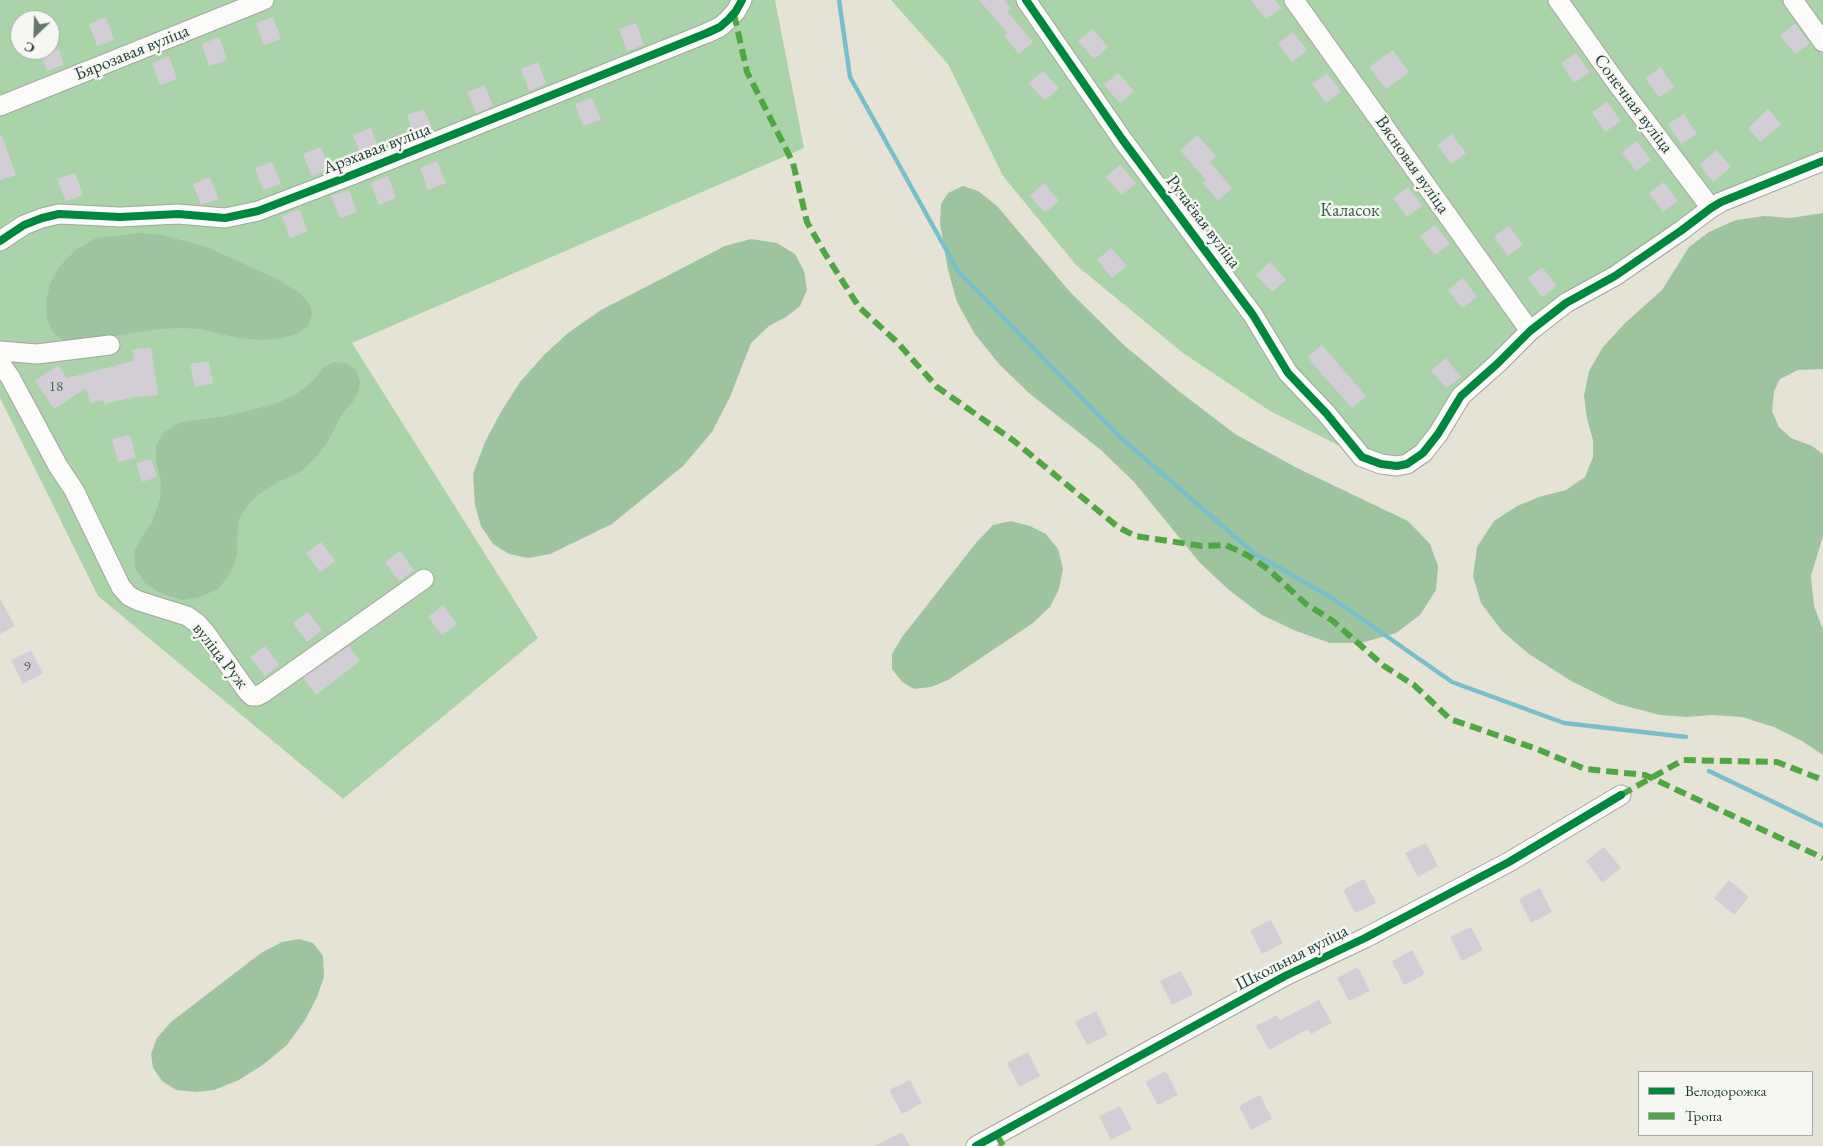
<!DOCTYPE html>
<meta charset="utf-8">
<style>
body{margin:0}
#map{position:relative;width:1823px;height:1146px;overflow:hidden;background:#e5e3d5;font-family:"EB Garamond",serif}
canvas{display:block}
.legend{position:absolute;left:1638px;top:1071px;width:175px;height:65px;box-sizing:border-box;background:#f6f6f2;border:1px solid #a0aca6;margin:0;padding:6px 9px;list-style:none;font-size:15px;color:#1f3d34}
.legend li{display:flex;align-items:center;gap:10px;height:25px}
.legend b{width:25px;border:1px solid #a0aca6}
.north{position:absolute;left:10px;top:10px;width:50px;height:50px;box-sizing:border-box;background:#f6f6f2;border:1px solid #a0aca6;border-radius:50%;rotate:204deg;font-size:14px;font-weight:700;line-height:20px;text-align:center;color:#1f3d34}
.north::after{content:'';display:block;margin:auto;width:18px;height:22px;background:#64776c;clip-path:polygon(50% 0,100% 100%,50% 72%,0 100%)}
</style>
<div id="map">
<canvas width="1823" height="1146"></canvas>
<ul class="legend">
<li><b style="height:6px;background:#00873e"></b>Велодорожка</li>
<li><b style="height:6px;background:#4fa644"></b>Тропа</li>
</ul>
<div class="north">С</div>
</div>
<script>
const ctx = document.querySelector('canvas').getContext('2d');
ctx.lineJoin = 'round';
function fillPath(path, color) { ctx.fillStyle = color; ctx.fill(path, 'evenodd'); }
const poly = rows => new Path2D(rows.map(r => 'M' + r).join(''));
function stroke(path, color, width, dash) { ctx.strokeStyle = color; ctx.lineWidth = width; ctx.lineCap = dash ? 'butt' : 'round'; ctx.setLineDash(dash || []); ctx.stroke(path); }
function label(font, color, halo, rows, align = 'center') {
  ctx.font = font + ' "EB Garamond",serif'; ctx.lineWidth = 5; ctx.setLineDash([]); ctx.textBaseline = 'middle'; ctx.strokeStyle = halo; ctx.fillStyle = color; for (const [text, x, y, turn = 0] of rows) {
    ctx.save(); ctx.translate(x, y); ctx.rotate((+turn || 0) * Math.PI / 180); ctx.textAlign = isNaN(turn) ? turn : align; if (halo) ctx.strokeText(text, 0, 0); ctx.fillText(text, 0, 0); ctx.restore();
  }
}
fillPath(poly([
 [0,0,775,0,804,148,352,343,538,638,343,799,98,596,0,398],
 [20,20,50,20,50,50,20,50],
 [891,0,1823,0,1823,161,1721,202,1530,331,1416,458,1362,457,1270,411,1183,353,1076,265,1003,176,948,64]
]), '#abd3a9');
fillPath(poly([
 [963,186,978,191,997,206,1071,293,1125,346,1180,392,1235,434,1297,468,1408,521,1430,544,1438,566,1436,590,1420,615,1396,633,1361,643,1330,643,1296,631,1262,615,1229,590,1200,563,1134,482,1101,450,1030,394,999,364,974,333,957,302,948,270,940,224,941,204,948,193],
 [1823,213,1823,369,1798,370,1780,379,1774,391,1772,411,1779,427,1791,438,1812,446,1823,454,1823,536,1811,576,1814,606,1823,630,1823,755,1802,741,1774,727,1742,717,1712,715,1687,717,1660,715,1618,704,1571,681,1529,654,1502,631,1481,603,1473,576,1477,547,1494,521,1517,506,1539,497,1566,490,1585,477,1593,457,1593,440,1587,419,1584,396,1589,371,1603,347,1625,323,1662,290,1689,247,1709,232,1736,220,1764,216,1790,218],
 [140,233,162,235,207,247,277,279,301,294,310,305,312,315,308,326,297,334,283,338,261,340,238,338,200,329,181,328,160,329,76,342,64,341,54,334,47,319,46,301,50,284,59,267,77,249,96,238],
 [751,239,777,243,795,254,804,271,807,290,800,306,786,317,769,326,751,343,730,397,712,432,683,466,612,524,550,554,528,558,509,554,493,544,481,526,475,505,473,474,485,442,501,412,520,382,544,355,568,333,601,310,725,246],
 [333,362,346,363,356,370,360,382,358,393,352,403,342,414,328,441,315,458,300,472,278,482,259,494,246,507,238,522,237,556,230,574,218,589,200,597,182,600,162,594,145,583,135,568,134,552,142,537,153,520,160,499,161,481,156,462,156,446,163,433,179,423,194,420,222,417,275,404,295,395,313,381,323,368],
 [1011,521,1030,526,1046,534,1058,549,1063,569,1059,589,1050,607,1033,623,948,680,931,687,914,689,902,682,892,669,892,654,902,637,976,543,993,525],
 [299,939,313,943,323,956,324,977,317,997,305,1020,287,1045,264,1064,239,1080,214,1090,196,1092,176,1090,162,1081,153,1068,151,1054,157,1038,171,1022,261,953,282,942]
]), '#9ec49f');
stroke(poly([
 [839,0,850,77,958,271,1121,438,1255,554,1332,598,1452,682,1564,723,1686,737],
 [1709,771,1823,826]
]), '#78bfcc', 4.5);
fillPath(poly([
 [979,0,1004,0,1011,8,1007,11,1033,42,1019,54,1004,36,1007,32],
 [1251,0,1275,0,1281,8,1266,19],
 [106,17,114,40,97,46,89,24],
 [273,17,281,39,264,45,256,23],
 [636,23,644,45,627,51,619,29],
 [1795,24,1810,43,1795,54,1780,35],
 [1093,29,1108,47,1094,59,1078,41],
 [1293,32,1307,50,1292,62,1278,43],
 [219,37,227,60,209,66,202,44],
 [40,50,59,50,64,65,47,71],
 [1393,50,1409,72,1386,89,1369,67],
 [1576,53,1590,72,1574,83,1561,63],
 [169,56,177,79,160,85,152,63],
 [538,62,546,84,529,91,521,69],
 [1661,67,1674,87,1659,97,1645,78],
 [1043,71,1059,88,1045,101,1029,83],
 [1118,73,1134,91,1120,103,1104,85],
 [1327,73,1341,92,1326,103,1312,84],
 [485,85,493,106,476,113,467,92],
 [592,98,601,120,583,126,575,104],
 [1607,102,1621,121,1605,132,1592,112],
 [424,109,433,131,415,138,407,115],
 [1768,109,1781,124,1760,142,1748,128],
 [1684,114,1697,134,1681,144,1668,124],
 [371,128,379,150,362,157,353,135],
 [1452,134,1466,153,1451,164,1437,145],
 [1197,135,1216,156,1210,162,1232,188,1218,201,1203,183,1206,180,1180,150],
 [0,136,2,136,16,175,0,180],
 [1637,141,1651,160,1636,171,1622,152],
 [321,147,329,169,312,176,303,154],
 [1717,150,1731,167,1713,182,1699,165],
 [437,161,446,183,428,190,420,168],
 [272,162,281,184,263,190,255,168],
 [1120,165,1136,183,1122,195,1106,177],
 [75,173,83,195,66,201,57,179],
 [388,176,396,198,379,205,371,183],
 [210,177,219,199,201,205,193,184],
 [1664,182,1678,201,1663,212,1649,193],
 [1044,183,1059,201,1045,213,1030,196],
 [1408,187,1422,206,1407,217,1393,198],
 [349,190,357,212,340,218,331,196],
 [299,209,308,231,290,238,282,216],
 [1435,225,1450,244,1435,255,1420,236],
 [1509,226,1523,245,1508,256,1494,237],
 [1111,248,1127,266,1112,278,1097,260],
 [1270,262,1286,280,1272,292,1256,275],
 [1542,267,1557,286,1542,297,1528,278],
 [1463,278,1477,297,1462,308,1448,290],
 [1322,345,1366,396,1352,408,1307,357],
 [151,347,158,395,139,397,139,396,104,404,103,400,90,403,86,388,54,409,35,381,58,365,67,378,134,361,132,350],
 [1446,358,1461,377,1446,388,1431,370],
 [209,361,213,384,195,387,190,364],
 [130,435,136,458,118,462,112,439],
 [151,459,157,477,142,482,136,463],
 [321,542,335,561,320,572,306,553],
 [400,551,414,570,399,581,385,562],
 [0,599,15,626,0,634],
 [443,605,457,624,442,635,428,617],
 [308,612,322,630,307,642,293,623],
 [265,646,279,665,265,676,250,657],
 [349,646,360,661,316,695,303,678],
 [31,650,43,673,23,684,11,660],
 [1426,843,1438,866,1418,877,1405,853],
 [1604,847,1621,868,1602,883,1586,861],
 [1364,879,1376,903,1355,913,1343,890],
 [1729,880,1749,897,1734,915,1714,898],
 [1540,888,1552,912,1531,923,1519,899],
 [1271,920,1283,943,1262,954,1250,930],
 [1471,927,1483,950,1462,961,1450,937],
 [1412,950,1425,974,1404,985,1392,961],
 [1358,967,1370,991,1349,1001,1337,978],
 [1181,971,1193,994,1172,1005,1160,981],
 [1319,1000,1332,1023,1311,1034,1308,1029,1269,1050,1256,1026,1277,1015,1280,1020],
 [1096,1011,1108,1035,1087,1045,1075,1022],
 [1028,1052,1040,1076,1019,1087,1007,1063],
 [1166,1071,1178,1095,1158,1105,1145,1082],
 [910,1080,922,1103,902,1114,889,1090],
 [1260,1095,1272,1119,1251,1130,1239,1106],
 [1120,1106,1132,1129,1111,1140,1099,1116],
 [902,1132,910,1146,874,1146]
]), '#d3ced6');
const minor = poly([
 [1026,0,1122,139,1253,315,1288,373,1326,413,1362,457,1381,464,1397,466,1407,464,1423,453,1438,434,1461,396,1497,364,1530,331,1566,303,1615,276,1682,230,1711,208,1721,202,1823,161],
 [1294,0,1530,331],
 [1558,0,1616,82,1711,208],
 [1793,0,1823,42],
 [0,106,264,0],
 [0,241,24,225,42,218,59,214,120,217,178,214,225,218,258,211,352,175,707,33,720,27,729,19,736,11,742,0],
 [0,351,37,354,110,345],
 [0,363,10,377,58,466,74,490,121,587,129,596,139,601,187,616,197,623,205,632,247,691,252,696,257,696,263,693,424,579],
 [976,1146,1285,976,1365,938,1509,862,1621,795]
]);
stroke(minor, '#a3a59c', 21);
stroke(minor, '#fbfbf9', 19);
stroke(poly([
 [734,14,747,72,793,163,807,222,824,252,859,307,897,342,937,387,1014,441,1118,527,1135,536,1202,546,1226,545,1247,555,1268,569,1306,604,1333,621,1384,666,1414,685,1450,719,1537,749,1585,769,1645,775,1823,858],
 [1621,795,1683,760,1777,762,1823,780],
 [997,1135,1003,1146]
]), '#4fa644', 6, [12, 6]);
stroke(poly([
 [1026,0,1122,139,1253,315,1288,373,1326,413,1362,457,1381,464,1397,466,1407,464,1423,453,1438,434,1461,396,1497,364,1530,331,1566,303,1615,276,1682,230,1711,208,1721,202,1823,161],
 [0,241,24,225,42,218,59,214,120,217,178,214,225,218,258,211,352,175,707,33,720,27,729,19,736,11,742,0],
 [976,1146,1285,976,1365,938,1509,862,1621,795]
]), '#00873e', 8);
label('15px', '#4c615c', null, [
 ["18",56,387],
 ["9",27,667]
]);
label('18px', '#1f3d34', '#f6f6f2', [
 ["Бярозавая вуліца",132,53,-22],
 ["Сонечная вуліца",1633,104,53],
 ["Арэхавая вуліца",377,149,-21],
 ["Вясновая вуліца",1412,165,55],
 ["Ручаёвая вуліца",1203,222,53],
 ["вуліца Руж",220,656,52],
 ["Школьная вуліца",1292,958,-27]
]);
label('18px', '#365f48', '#f6f6f2', [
 ["Каласок",1350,211]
]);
</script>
